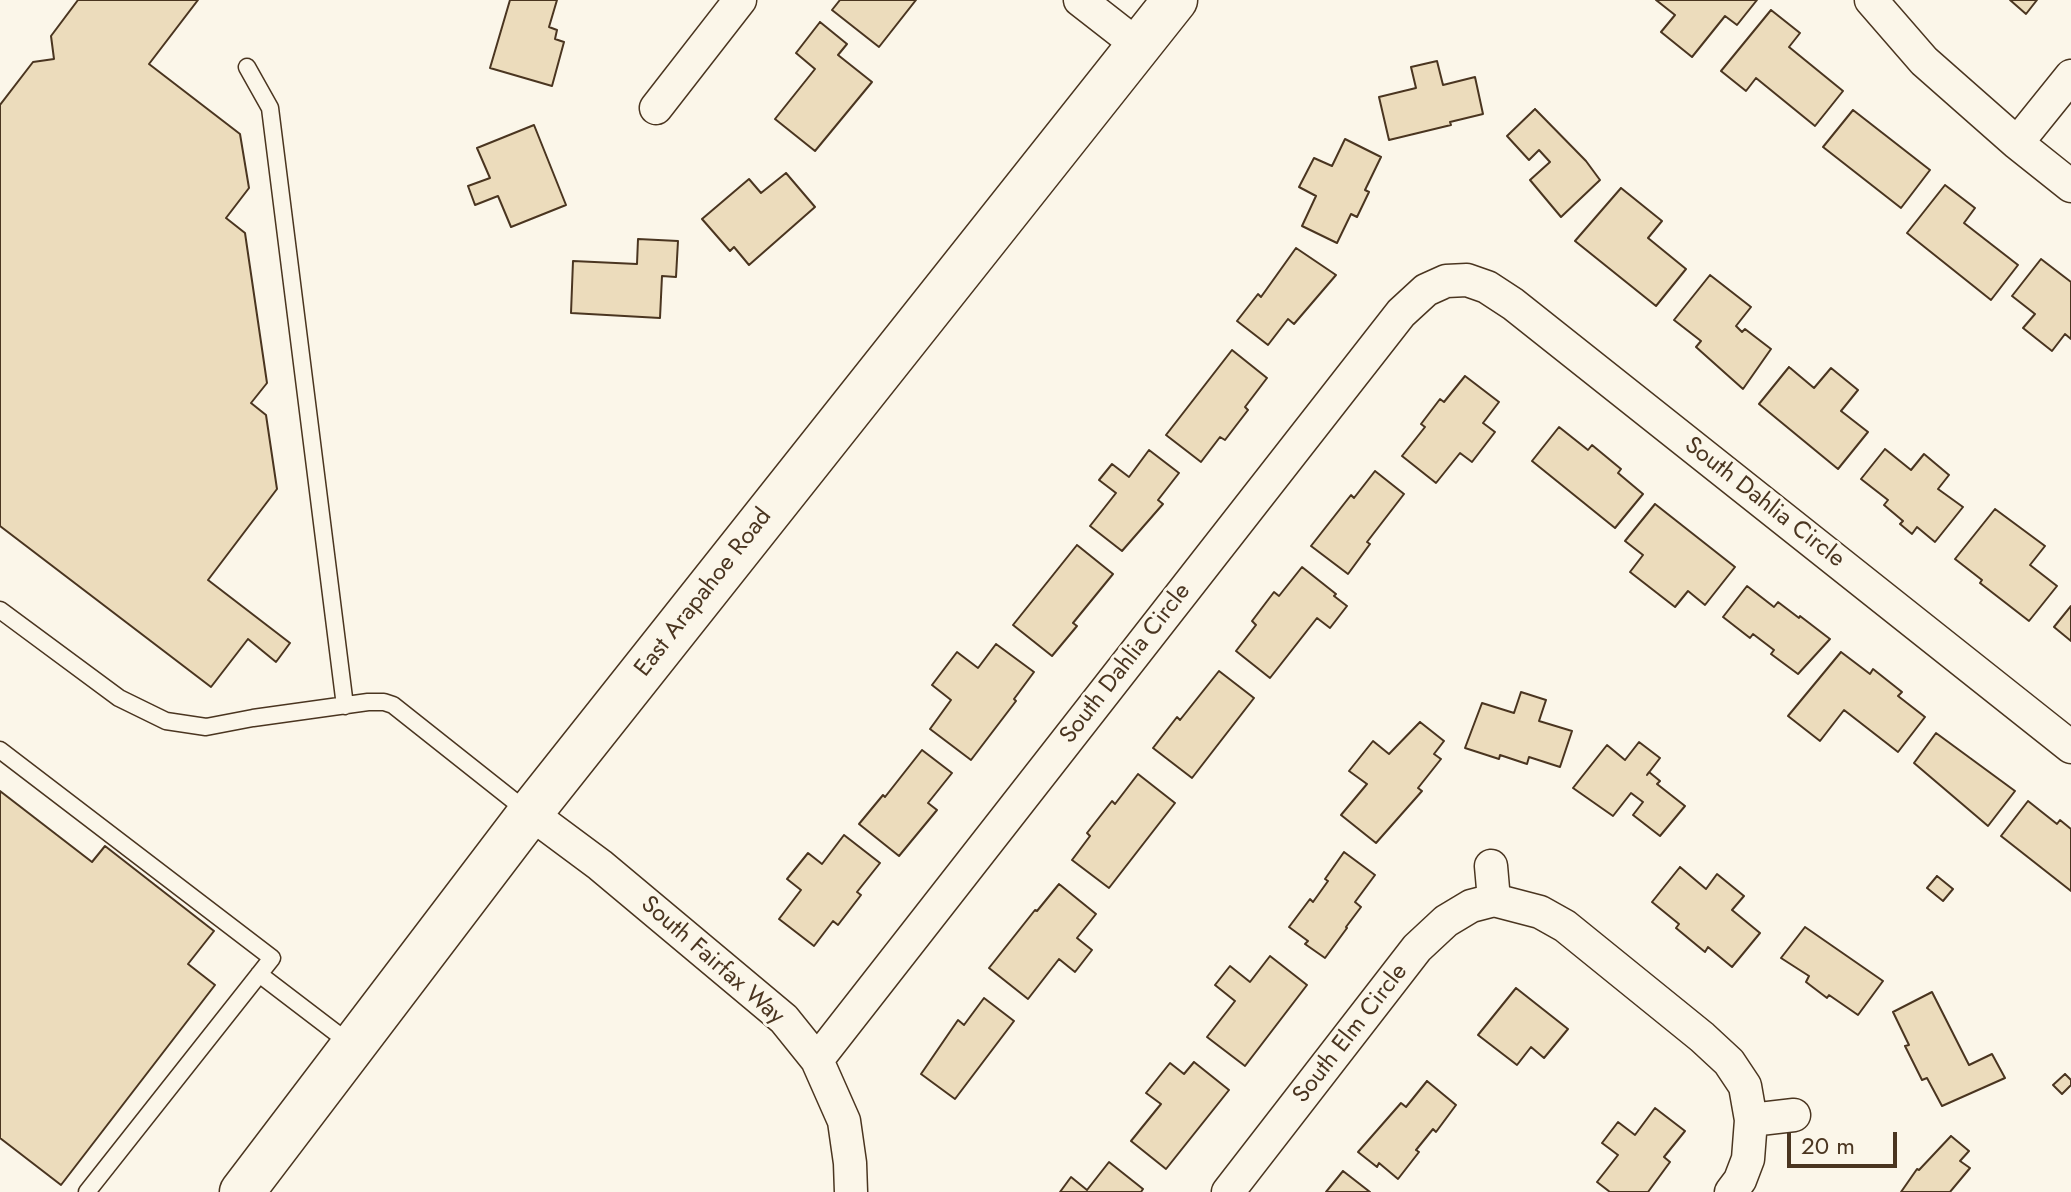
<!DOCTYPE html>
<style>
body{margin:0}
#map{position:relative;width:2071px;height:1192px;overflow:hidden;background:#fbf6e9;font-family:Jost,sans-serif}
canvas{display:block}
.scale{position:absolute;left:1787px;top:1132px;width:110px;height:36px;box-sizing:border-box;border:4px solid #4a3520;border-top:0;padding-left:10px;font-size:24px;line-height:28px;white-space:nowrap;color:#4a3520;-webkit-text-stroke:6px #fbf6e9;paint-order:stroke}
</style>
<div id="map">
<canvas width="2071" height="1192"></canvas>
<div class="scale">20 m</div>
</div>
<script>
const ctx = document.querySelector('canvas').getContext('2d');
ctx.lineJoin = 'round';
function fillPath(path, color) { ctx.fillStyle = color; ctx.fill(path, 'evenodd'); }
const poly = rows => new Path2D(rows.map(r => 'M' + r).join(''));
function stroke(path, color, width, dash) { ctx.strokeStyle = color; ctx.lineWidth = width; ctx.lineCap = dash ? 'butt' : 'round'; ctx.setLineDash(dash || []); ctx.stroke(path); }
function label(font, color, halo, rows, align = 'center') {
  ctx.font = font + ' Jost,sans-serif'; ctx.lineWidth = 6; ctx.setLineDash([]); ctx.textBaseline = 'middle'; ctx.strokeStyle = halo; ctx.fillStyle = color; for (const [text, x, y, turn = 0] of rows) {
    ctx.save(); ctx.translate(x, y); ctx.rotate((+turn || 0) * Math.PI / 180); ctx.textAlign = isNaN(turn) ? turn : align; if (halo) ctx.strokeText(text, 0, 0); ctx.fillText(text, 0, 0); ctx.restore();
  }
}
const building = poly([
 [78,0,198,0,149,64,240,134,249,188,226,218,245,233,267,383,251,403,266,415,277,489,208,580,290,643,276,662,248,639,211,687,0,526,0,105,33,62,54,59,51,36,78,0],
 [510,0,557,0,549,27,557,30,555,39,564,42,552,86,490,68,510,0],
 [840,0,916,0,879,47,832,10,840,0],
 [1656,0,1757,0,1737,25,1725,16,1692,57,1661,32,1675,15,1656,0],
 [2010,0,2037,0,2026,14,2010,0],
 [1771,10,1800,33,1789,47,1843,91,1815,126,1756,78,1746,91,1721,71,1771,10],
 [820,22,847,44,838,55,872,82,815,151,775,119,815,69,796,53,820,22],
 [1437,61,1443,85,1475,77,1483,114,1450,122,1451,125,1389,140,1379,97,1416,88,1411,67,1437,61],
 [1535,109,1586,161,1600,180,1561,217,1530,180,1550,162,1539,150,1529,160,1507,136,1535,109],
 [1853,110,1930,170,1901,208,1823,147,1853,110],
 [534,125,566,205,511,227,498,196,475,205,468,186,490,178,477,148,534,125],
 [1345,139,1381,157,1365,190,1369,192,1357,217,1351,214,1337,243,1302,226,1316,196,1299,187,1314,158,1332,166,1345,139],
 [786,173,815,207,749,265,734,247,730,251,702,219,749,179,761,193,786,173],
 [1945,185,1975,208,1964,223,2018,265,1991,300,1907,233,1945,185],
 [1621,188,1662,221,1648,238,1686,269,1656,306,1575,241,1621,188],
 [638,239,678,241,676,277,662,276,660,318,571,313,573,261,637,264,638,239],
 [1296,248,1336,275,1294,324,1288,319,1268,345,1237,321,1258,294,1261,297,1296,248],
 [2041,259,2071,282,2071,339,2065,334,2052,351,2023,328,2035,314,2012,296,2041,259],
 [1710,275,1751,307,1736,326,1742,332,1745,329,1771,349,1743,389,1696,347,1701,341,1674,320,1710,275],
 [1232,350,1267,378,1245,407,1248,410,1225,440,1220,437,1201,462,1166,435,1232,350],
 [1789,367,1814,388,1831,368,1858,390,1841,411,1868,432,1838,469,1759,404,1789,367],
 [1465,376,1499,402,1483,423,1495,432,1472,462,1460,453,1436,483,1402,456,1425,427,1421,424,1440,399,1444,402,1465,376],
 [1559,427,1588,450,1592,445,1621,469,1618,473,1643,494,1615,528,1532,461,1559,427],
 [1885,449,1911,470,1924,454,1949,475,1938,489,1963,507,1935,542,1917,527,1912,534,1900,524,1903,521,1884,505,1888,500,1861,479,1885,449],
 [1149,450,1179,473,1158,500,1163,504,1122,551,1090,526,1116,493,1099,480,1112,464,1129,477,1149,450],
 [1375,471,1404,494,1367,542,1370,544,1348,574,1311,546,1351,495,1354,498,1375,471],
 [1655,504,1735,567,1705,605,1688,591,1675,607,1630,572,1643,555,1625,541,1655,504],
 [1995,509,2045,546,2030,565,2057,586,2029,621,1980,583,1982,580,1955,559,1995,509],
 [1077,545,1113,574,1073,623,1077,626,1052,656,1013,625,1077,545],
 [1302,567,1336,594,1334,596,1347,606,1330,628,1317,618,1270,678,1236,651,1256,625,1252,621,1274,592,1279,596,1302,567],
 [1747,586,1774,607,1778,602,1799,618,1800,616,1830,639,1798,674,1771,654,1774,650,1753,634,1750,638,1723,617,1747,586],
 [2071,606,2071,641,2054,627,2071,606],
 [996,644,1034,672,1014,699,1016,701,971,760,930,729,951,700,932,685,957,652,978,668,996,644],
 [1841,652,1870,674,1873,669,1902,692,1898,696,1925,717,1898,752,1844,710,1820,741,1788,716,1841,652],
 [1219,671,1254,698,1192,778,1153,748,1177,717,1180,720,1219,671],
 [1521,692,1546,700,1539,721,1572,731,1560,767,1529,757,1527,764,1500,755,1499,759,1465,748,1482,703,1514,713,1521,692],
 [1420,722,1444,741,1434,754,1441,759,1418,788,1422,791,1376,843,1341,815,1367,784,1349,771,1373,741,1389,754,1420,722],
 [1936,733,2015,791,1988,826,1914,763,1936,733],
 [1639,742,1660,758,1647,775,1649,772,1660,781,1657,784,1685,806,1660,836,1633,815,1643,802,1631,793,1613,816,1573,788,1607,745,1625,760,1639,742],
 [922,750,952,773,928,803,937,810,899,856,859,824,883,795,885,797,922,750],
 [1138,774,1175,803,1109,888,1072,860,1090,836,1087,833,1112,801,1115,804,1138,774],
 [0,791,92,862,105,846,214,931,188,964,215,985,61,1185,0,1138,0,791],
 [2028,801,2057,824,2060,820,2071,829,2071,891,2001,836,2028,801],
 [844,835,880,863,857,892,861,895,838,925,833,921,814,946,779,919,801,890,787,879,808,853,822,864,844,835],
 [1344,852,1375,875,1355,902,1361,907,1346,927,1347,928,1325,958,1305,944,1308,941,1289,927,1310,899,1313,902,1328,881,1325,879,1344,852],
 [1680,867,1706,889,1717,874,1744,896,1732,910,1760,933,1732,967,1708,947,1705,952,1676,928,1679,924,1652,902,1680,867],
 [1937,876,1953,889,1943,901,1927,888,1937,876],
 [1059,884,1096,914,1077,938,1092,950,1075,972,1059,959,1028,999,989,968,1035,910,1037,911,1059,884],
 [1805,927,1883,981,1858,1015,1829,995,1827,998,1806,982,1809,976,1781,958,1805,927],
 [1270,956,1307,985,1245,1066,1207,1037,1235,1001,1215,985,1230,966,1250,982,1270,956],
 [1516,988,1568,1029,1544,1058,1531,1047,1517,1065,1478,1035,1516,988],
 [1932,992,1969,1065,1992,1054,2005,1078,1942,1106,1927,1078,1922,1080,1905,1046,1909,1045,1893,1012,1932,992],
 [984,998,1014,1021,955,1099,921,1074,958,1020,964,1025,984,998],
 [1194,1062,1229,1090,1166,1169,1131,1141,1161,1104,1146,1093,1170,1063,1184,1074,1194,1062],
 [2065,1074,2071,1080,2071,1085,2062,1094,2053,1085,2065,1074],
 [1427,1081,1456,1105,1436,1132,1433,1129,1416,1150,1419,1152,1398,1179,1379,1163,1377,1167,1358,1152,1401,1103,1406,1107,1427,1081],
 [1655,1108,1685,1131,1664,1157,1670,1162,1648,1192,1610,1192,1597,1182,1618,1155,1602,1143,1618,1122,1635,1135,1655,1108],
 [1951,1136,1969,1151,1960,1161,1970,1168,1950,1192,1901,1192,1917,1169,1919,1170,1951,1136],
 [1109,1162,1143,1189,1141,1192,1060,1192,1071,1177,1087,1190,1109,1162],
 [1343,1171,1370,1192,1326,1192,1343,1171]
]);
fillPath(building, '#ecdcbc');
stroke(building, '#4a3520', 2);
const service = poly([
 [247,67,270,108,345,706],
 [0,610,119,698,166,721,206,727,253,718,368,702,384,702,393,705,528,812],
 [0,750,272,958,87,1192],
 [259,974,352,1045]
]);
const minor = poly([
 [1080,0,1139,46],
 [1871,0,1924,61,2017,143,2071,186],
 [656,108,740,0],
 [2017,143,2071,76],
 [530,813,600,865,784,1019,817,1060,844,1121,850,1163,851,1192],
 [1491,866,1494,900],
 [817,1060,1401,313,1426,290,1446,281,1467,280,1487,287,1513,304,2071,747],
 [1751,1120,1794,1115],
 [1228,1192,1417,948,1446,921,1471,906,1494,900,1540,912,1565,926,1702,1037,1729,1062,1745,1086,1751,1120,1748,1159,1740,1180,1731,1192]
]);
const primary = poly([
 [242,1192,530,813,1175,0]
]);
stroke(service, '#4a3520', 19);
stroke(minor, '#4a3520', 35);
stroke(primary, '#4a3520', 47);
stroke(service, '#fbf6e9', 16);
stroke(minor, '#fbf6e9', 32);
stroke(primary, '#fbf6e9', 44);
label('24px', '#4a3520', '#fbf6e9', [
 ["South Dahlia Circle",1764,503,38],
 ["East Arapahoe Road",704,593,-52],
 ["South Dahlia Circle",1126,664,-52],
 ["South Fairfax Way",712,961,41],
 ["South Elm Circle",1351,1034,-52]
]);
</script>
